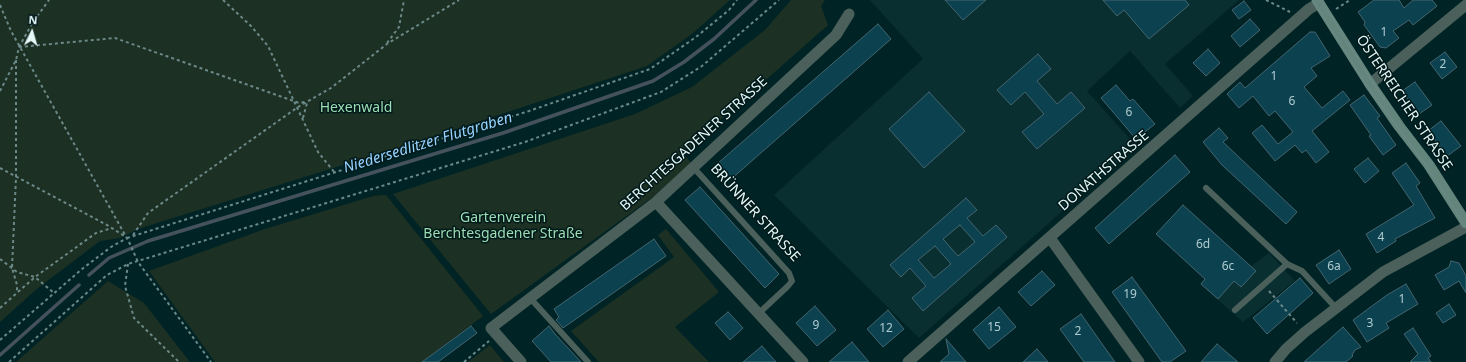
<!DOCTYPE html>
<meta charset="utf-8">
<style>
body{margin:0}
#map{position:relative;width:1466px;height:362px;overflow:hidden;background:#002425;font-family:"Noto Sans",sans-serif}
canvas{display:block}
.north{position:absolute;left:12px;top:12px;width:40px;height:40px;-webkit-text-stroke:3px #00191a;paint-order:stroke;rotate:5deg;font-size:11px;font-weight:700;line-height:16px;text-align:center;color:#e5f9f9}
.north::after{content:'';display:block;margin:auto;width:14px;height:18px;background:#e5f9f9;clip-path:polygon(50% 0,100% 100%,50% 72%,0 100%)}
</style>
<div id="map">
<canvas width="1466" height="362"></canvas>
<div class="north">N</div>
</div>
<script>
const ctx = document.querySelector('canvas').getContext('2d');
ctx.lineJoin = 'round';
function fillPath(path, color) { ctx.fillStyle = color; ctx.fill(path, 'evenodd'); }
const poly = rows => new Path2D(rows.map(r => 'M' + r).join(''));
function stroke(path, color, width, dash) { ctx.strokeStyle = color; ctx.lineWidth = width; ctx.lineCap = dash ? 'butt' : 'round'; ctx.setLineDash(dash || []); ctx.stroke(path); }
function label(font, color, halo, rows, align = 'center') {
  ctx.font = font + ' "Noto Sans",sans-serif'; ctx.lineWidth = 3; ctx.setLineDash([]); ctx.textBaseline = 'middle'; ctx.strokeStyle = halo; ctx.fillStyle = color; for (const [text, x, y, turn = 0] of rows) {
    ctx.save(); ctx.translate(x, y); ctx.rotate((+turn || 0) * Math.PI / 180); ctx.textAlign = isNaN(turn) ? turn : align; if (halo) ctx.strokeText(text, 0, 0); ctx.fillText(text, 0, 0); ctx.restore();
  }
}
fillPath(poly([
 [870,0,1239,0,1165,64,1193,96,1180,108,1130,51,1087,91,1136,146,919,338,774,195,923,59],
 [1183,205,1251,266,1269,253,1295,281,1243,322,1200,284,1205,278,1156,234]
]), '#092f30');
fillPath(poly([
 [0,0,730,0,692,34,647,66,423,140,138,229,120,238,100,241,38,288,0,322],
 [791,0,825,0,821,6,828,25,683,153,691,163,657,194,491,314,393,194,635,114,692,87,765,30],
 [386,195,483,316,422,362,215,362,149,271,265,229,373,196],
 [666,229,719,292,675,327,709,362,599,362,571,331,674,257,658,235],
 [108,281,144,303,190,362,16,362],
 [490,345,504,362,468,362]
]), '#1c3023');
stroke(poly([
 [89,275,109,258,148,241,503,133,653,81,684,62,714,39,756,0],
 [0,355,79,285]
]), '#45525e', 3.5);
const building = poly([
 [945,0,986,0,963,20,945,0],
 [1103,0,1185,0,1189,5,1149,39,1124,10,1117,16,1103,0],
 [1374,0,1399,0,1404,8,1413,0,1432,0,1437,6,1413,25,1409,20,1393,31,1399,38,1386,48,1380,47,1364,25,1365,22,1358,12,1374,0],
 [1244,1,1251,10,1239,19,1232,10,1244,1],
 [1250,19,1260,30,1240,47,1231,36,1250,19],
 [878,24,891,39,730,180,717,164,878,24],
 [1310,32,1315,32,1330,56,1311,68,1317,76,1304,87,1322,108,1343,91,1350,100,1312,131,1329,152,1316,163,1306,150,1302,153,1295,145,1275,161,1252,133,1262,125,1278,144,1293,132,1275,111,1269,116,1253,96,1239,108,1227,94,1240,82,1245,88,1310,32],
 [1208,49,1220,63,1206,76,1193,63,1208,49],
 [1445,52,1457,67,1442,79,1430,63,1445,52],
 [1038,54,1051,69,1037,81,1057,104,1071,92,1085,108,1037,149,1022,132,1044,114,1025,92,1011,105,997,90,1038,54],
 [1415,82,1432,105,1419,114,1402,91,1415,82],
 [1116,85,1130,101,1133,99,1155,124,1136,139,1101,98,1116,85],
 [929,92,965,131,924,168,889,129,929,92],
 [1364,95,1380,116,1377,118,1396,145,1383,155,1369,136,1371,135,1350,105,1364,95],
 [1441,121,1461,146,1447,156,1428,131,1441,121],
 [1219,128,1228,138,1223,142,1297,212,1286,224,1222,165,1203,142,1219,128],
 [1175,155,1190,172,1109,244,1095,228,1175,155],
 [1368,158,1379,171,1365,183,1354,169,1368,158],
 [1406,163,1420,183,1416,186,1435,218,1395,239,1396,241,1377,253,1366,234,1414,205,1392,173,1406,163],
 [700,187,779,274,765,288,685,200,700,187],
 [966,198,977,210,967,218,983,236,996,225,1007,237,923,311,912,298,926,286,910,268,901,277,890,265,966,198],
 [960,225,975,242,958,256,943,239,960,225],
 [935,246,951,264,934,278,918,260,935,246],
 [1183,205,1256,271,1241,287,1234,281,1218,299,1201,284,1205,279,1156,234,1183,205],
 [654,239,666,256,563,328,556,320,559,317,554,309,654,239],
 [1339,250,1351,269,1329,284,1316,265,1339,250],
 [1451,261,1459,263,1466,276,1466,293,1459,281,1444,290,1435,275,1449,267,1451,261],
 [1042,271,1055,285,1031,306,1018,292,1042,271],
 [1132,277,1186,351,1170,362,1162,362,1112,292,1132,277],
 [1300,278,1313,293,1267,334,1253,318,1300,278],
 [1406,284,1418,304,1386,323,1389,328,1367,342,1353,320,1387,295,1406,284],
 [1449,304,1456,315,1443,323,1436,313,1449,304],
 [815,306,836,330,817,346,796,323,815,306],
 [999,307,1016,327,989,349,973,330,999,307],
 [888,310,904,329,883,347,867,329,888,310],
 [728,312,743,328,730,340,715,323,728,312],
 [1081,314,1100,341,1115,362,1084,362,1060,329,1081,314],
 [471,326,477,333,438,362,422,362,471,326],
 [549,326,555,334,581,362,551,362,532,341,549,326],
 [1343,327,1361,347,1355,350,1352,355,1353,356,1346,362,1304,362,1343,327],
 [1413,328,1431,356,1428,358,1431,362,1410,362,1418,354,1404,334,1413,328],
 [946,339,966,362,940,362,949,354,946,339],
 [852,342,869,362,829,362,852,342],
 [1217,344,1238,362,1201,362,1217,344],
 [762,346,776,362,743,362,762,346],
 [1037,349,1048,362,1023,362,1037,349]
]);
fillPath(building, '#0c4250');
stroke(building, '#44646f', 1);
stroke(poly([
 [223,0,251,26,268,46,318,152,335,173],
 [1266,0,1290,12],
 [0,5,11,31,129,242,138,262,211,362],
 [1336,9,1350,0],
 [387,43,399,27,404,0],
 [19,47,115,38,271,93,299,103,305,102],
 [16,60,16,177,12,268,17,285,17,293],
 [0,91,16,60,19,47,33,22,49,0],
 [303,118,307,103],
 [0,168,107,225,126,237],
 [133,235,148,213,298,107,331,88,387,44,459,0],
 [127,238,529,111,650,69,696,37,729,10,737,0],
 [0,259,17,272,35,277,54,293],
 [128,264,125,286,134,318,179,362],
 [1269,291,1297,323],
 [0,308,35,277,96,233,112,228],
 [0,340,82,269,111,247,127,238],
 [9,362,107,275,128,264,525,142,661,92,702,66,779,0],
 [464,362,489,341]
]), '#6c8989', 2, [3, 3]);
stroke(poly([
 [693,167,789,273,792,281,788,286,758,314],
 [1206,188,1287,264,1302,271,1336,308],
 [531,299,588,362],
 [1235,310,1287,264]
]), '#4b605a', 6);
stroke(poly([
 [1370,84,1466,5],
 [656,202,803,362],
 [1050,238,1139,362],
 [521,362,491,328,656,202,836,35,849,14],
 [908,362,1309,9,1319,3]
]), '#4b605a', 11);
stroke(poly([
 [1275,362,1286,349,1305,332,1383,272,1466,227]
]), '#4b605a', 11);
stroke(poly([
 [1317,0,1370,84,1399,126,1429,165,1466,223]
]), '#64857c', 11);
stroke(poly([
 [1313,0,1367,86,1427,167,1466,227],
 [1321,0,1384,100]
]), '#6e8a8a', 1);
label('12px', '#afcbcf', null, [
 ["1",1384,33],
 ["2",1443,65],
 ["1",1274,77],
 ["6",1292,102],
 ["6",1129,113],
 ["4",1381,238],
 ["6d",1203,245],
 ["6c",1228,267],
 ["6a",1334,267],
 ["19",1130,295],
 ["1",1402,300],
 ["3",1370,324],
 ["9",816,326],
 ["15",994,328],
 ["12",886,329],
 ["2",1078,332]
]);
label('14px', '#e5f9f9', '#00191a', [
 ["ÖSTERREICHER STRASSE",1404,103,56],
 ["BERCHTESGADENER STRASSE",694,144,-42],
 ["DONATHSTRASSE",1104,171,-41],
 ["BRÜNNER STRASSE",755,213,48]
]);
label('14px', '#9cddb3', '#00191a', [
 ["Hexenwald",356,108],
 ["Gartenverein",503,218],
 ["Berchtesgadener Straße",503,234]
]);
label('italic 15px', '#96d3ff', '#00191a', [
 ["Niedersedlitzer Flutgraben",428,143,-17]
]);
</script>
